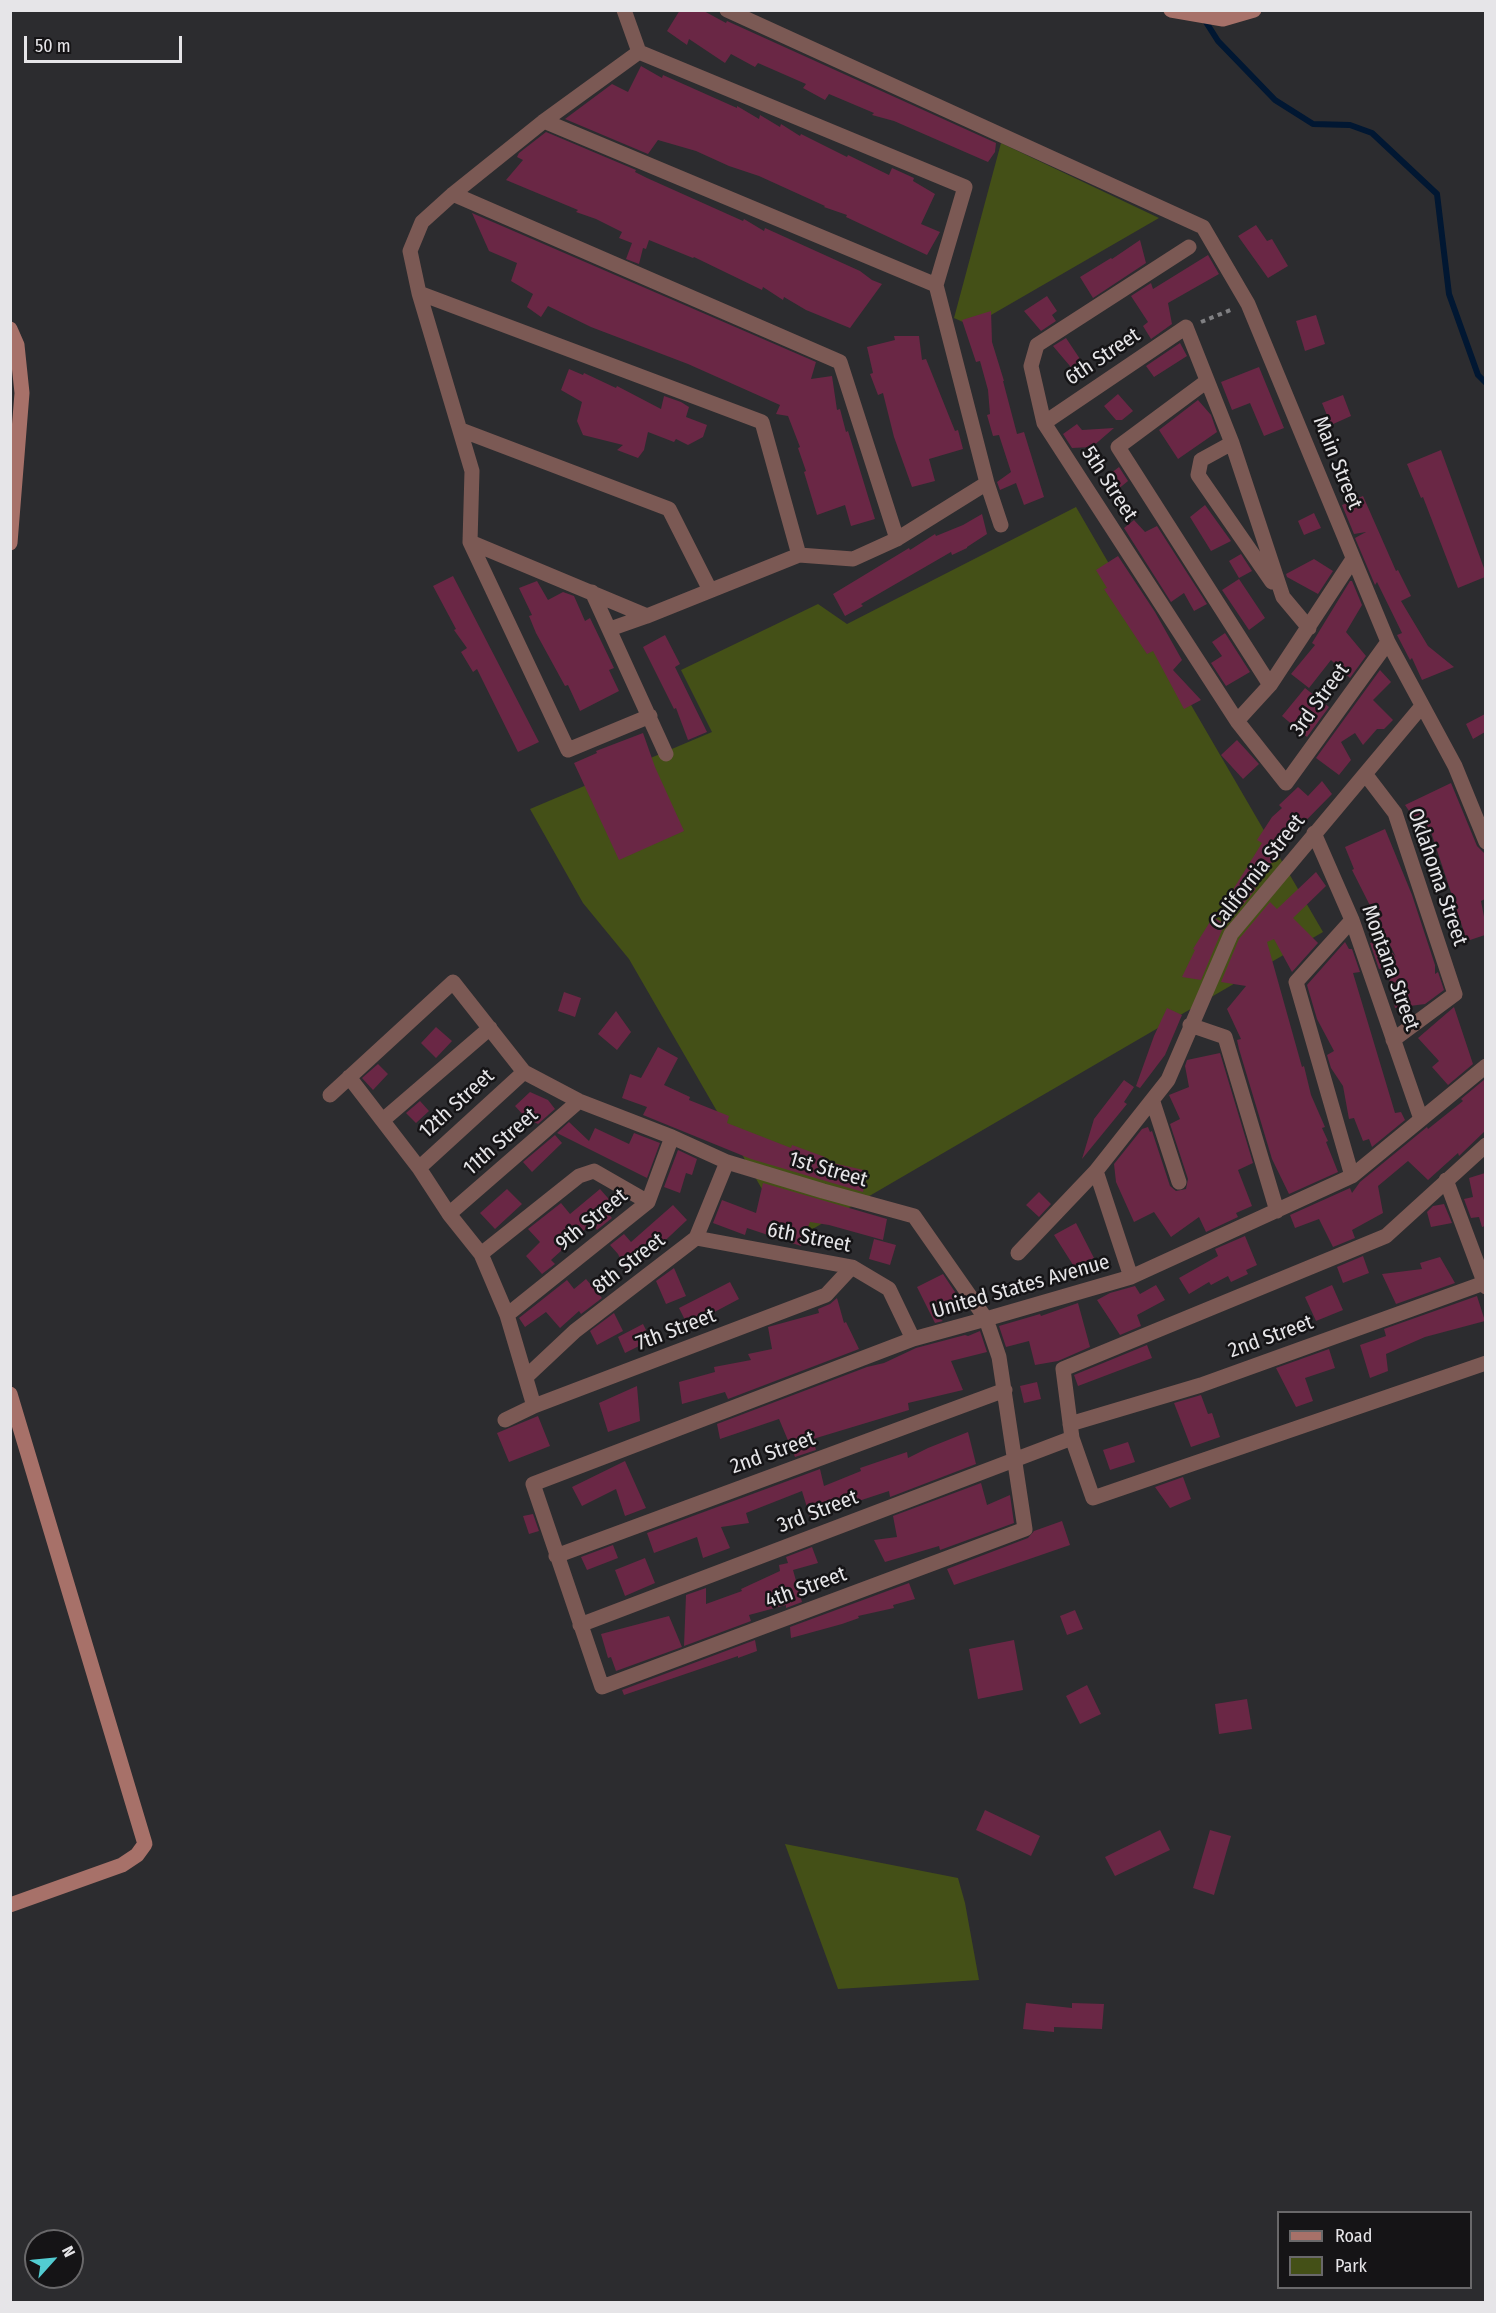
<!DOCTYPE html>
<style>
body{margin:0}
#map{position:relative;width:1496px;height:2313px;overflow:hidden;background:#2c2c2f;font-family:"Fira Sans Condensed",sans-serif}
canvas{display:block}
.frame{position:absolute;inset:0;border:12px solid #e6e5e8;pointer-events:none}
.legend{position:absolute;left:1277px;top:2211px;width:195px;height:78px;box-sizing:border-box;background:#151416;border:2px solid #69686a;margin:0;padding:8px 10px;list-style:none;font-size:18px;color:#e6e5e8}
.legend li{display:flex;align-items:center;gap:12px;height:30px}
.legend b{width:30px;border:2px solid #69686a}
.north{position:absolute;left:24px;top:2229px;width:60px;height:60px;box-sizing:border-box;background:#151416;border:2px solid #69686a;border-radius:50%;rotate:63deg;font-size:16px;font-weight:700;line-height:24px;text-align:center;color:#e6e5e8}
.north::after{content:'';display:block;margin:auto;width:21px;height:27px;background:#52ccd1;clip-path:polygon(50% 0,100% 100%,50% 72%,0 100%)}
.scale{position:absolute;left:24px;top:36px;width:158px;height:27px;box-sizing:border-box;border:3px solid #e6e5e8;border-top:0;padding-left:8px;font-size:18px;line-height:21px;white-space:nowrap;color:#e6e5e8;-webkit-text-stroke:4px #151416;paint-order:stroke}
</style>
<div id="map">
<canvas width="1496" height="2313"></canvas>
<div class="frame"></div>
<ul class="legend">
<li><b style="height:8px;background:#a77169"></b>Road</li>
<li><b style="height:16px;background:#445017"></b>Park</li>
</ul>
<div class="north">N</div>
<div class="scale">50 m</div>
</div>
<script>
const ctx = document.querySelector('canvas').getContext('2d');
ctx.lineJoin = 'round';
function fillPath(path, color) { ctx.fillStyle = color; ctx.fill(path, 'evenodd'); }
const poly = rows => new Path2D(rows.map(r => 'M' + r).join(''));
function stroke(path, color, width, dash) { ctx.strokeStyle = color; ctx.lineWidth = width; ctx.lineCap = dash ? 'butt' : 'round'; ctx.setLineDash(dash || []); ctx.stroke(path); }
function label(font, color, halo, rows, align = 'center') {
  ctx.font = font + ' "Fira Sans Condensed",sans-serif'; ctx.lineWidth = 5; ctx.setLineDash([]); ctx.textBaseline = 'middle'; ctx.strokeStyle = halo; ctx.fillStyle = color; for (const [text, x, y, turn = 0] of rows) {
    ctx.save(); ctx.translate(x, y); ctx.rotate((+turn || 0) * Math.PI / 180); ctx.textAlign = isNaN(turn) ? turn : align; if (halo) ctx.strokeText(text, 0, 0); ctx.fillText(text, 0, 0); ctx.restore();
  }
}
fillPath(poly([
 [1001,143,1159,218,972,326,954,318],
 [1076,507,1323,932,792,1241,629,959,583,903,530,809,712,732,681,670,818,604,847,624],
 [785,1844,958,1878,965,1903,979,1980,838,1989]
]), '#445017');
stroke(poly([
 [1204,19,1218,41,1275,100,1313,124,1350,125,1372,133,1437,194,1449,294,1478,375,1486,383]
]), '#011732', 6);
fillPath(poly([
 [680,10,702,10,726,23,727,21,996,143,995,152,988,162,894,121,872,115,874,113,829,94,825,100,803,88,806,84,758,63,755,67,731,54,725,63,689,39,687,45,667,31],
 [641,66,662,78,663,75,737,108,737,106,759,119,760,115,780,127,781,124,800,136,801,134,847,157,848,155,889,175,892,168,914,178,913,181,935,194,921,224,940,232,927,255,846,217,847,215,824,207,825,206,759,176,729,166,696,151,658,140,648,154,565,119,612,84,628,92],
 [546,132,636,170,635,172,647,178,743,221,744,219,764,231,765,228,860,271,872,280,882,284,850,328,806,310,784,297,783,300,763,287,762,290,694,257,693,258,649,240,646,249,643,248,639,264,626,259,632,243,619,238,622,232,596,219,576,212,578,210,506,180,523,160,517,157,519,153],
 [472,213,816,362,811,379,832,376,837,410,840,409,846,432,848,431,875,519,851,526,845,505,817,515,804,472,806,471,798,448,800,447,788,416,776,414,780,405,688,364,591,327,548,306,541,317,527,307,533,294,511,281,517,263,489,251],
 [1256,225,1267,241,1272,239,1288,266,1268,278,1238,236],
 [1140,240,1146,263,1093,298,1080,277,1111,258,1112,259],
 [1208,255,1219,274,1168,303,1172,324,1151,339,1143,326,1148,322,1131,296,1151,283,1153,289],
 [1047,296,1057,311,1052,315,1056,321,1041,331,1024,311],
 [991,311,992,342,1004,381,1003,381,1017,434,1024,432,1044,497,1024,505,1016,483,1000,490,997,482,1011,472,999,435,993,436,987,415,990,414,988,390,980,361,976,362,962,320],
 [1316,315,1325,344,1305,351,1296,321],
 [894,336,919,336,922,360,926,359,955,431,958,430,963,449,929,459,935,481,912,487,894,437,883,393,878,395,870,374,873,373,867,347,895,340],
 [1066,338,1084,365,1075,372,1053,346],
 [1180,343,1187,356,1154,377,1146,366],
 [1259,367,1284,428,1264,436,1250,403,1232,410,1221,382],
 [569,369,583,375,584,373,616,388,617,386,661,409,664,396,681,402,689,407,686,417,707,425,703,437,688,445,676,439,674,442,648,432,644,450,638,458,617,450,623,445,583,435,577,421,582,402,561,390],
 [1118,394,1133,411,1122,420,1116,420,1104,406],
 [1343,395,1351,416,1331,425,1322,403],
 [1198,400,1211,415,1217,432,1178,459,1159,430],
 [1077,424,1082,430,1114,428,1092,447,1072,448,1063,434],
 [1441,450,1485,571,1485,577,1458,588,1423,497,1421,498,1407,464],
 [1119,467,1128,481,1117,490,1106,477],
 [1363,496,1396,571,1398,570,1411,596,1401,601,1428,646,1454,667,1422,680,1412,658,1410,660,1397,635,1402,633,1377,582,1375,585,1355,538,1366,532,1354,534,1342,505],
 [1205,505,1231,541,1211,551,1190,517],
 [1314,513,1321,528,1304,535,1298,521],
 [982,514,987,534,967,547,967,548,952,555,951,552,861,604,863,606,845,616,833,594,909,548,910,550,935,534,936,536,963,525],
 [1134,520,1145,532,1157,526,1207,604,1194,611,1184,593,1171,602,1124,528],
 [1241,554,1252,571,1239,578,1229,561],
 [1118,556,1155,612,1182,660,1173,670,1201,700,1184,709,1153,651,1147,654,1104,589,1107,588,1096,570],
 [1314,559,1333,571,1318,594,1287,577,1286,574],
 [453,576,539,742,518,752,477,669,473,672,461,652,467,648,454,630,456,629,433,586],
 [1239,579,1265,618,1249,630,1222,590],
 [537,581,548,600,563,592,574,596,585,621,590,618,614,668,609,670,619,691,580,711,568,685,565,686,536,633,529,616,532,615,519,588],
 [1350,581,1352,581,1362,605,1346,632,1366,656,1350,678,1331,660,1309,688,1291,674,1315,645,1312,643],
 [1225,633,1250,672,1226,686,1211,663,1222,656,1212,642],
 [665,635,680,664,675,667,707,732,688,740,676,708,674,709,643,647],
 [1380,670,1391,682,1373,700,1393,720,1384,729,1377,729,1363,745,1355,733,1341,742,1351,760,1339,775,1316,758],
 [1305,688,1329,707,1307,737,1282,716],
 [1485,714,1485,732,1473,739,1466,724],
 [643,733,655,767,684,831,619,860,574,763,597,753,596,751],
 [1237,740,1259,764,1243,779,1221,755],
 [1322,781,1332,794,1273,854,1279,859,1258,870,1249,879,1244,877,1256,889,1222,930,1201,980,1182,977,1195,950,1193,949,1213,917,1223,923,1234,888,1262,843,1257,840,1272,817,1282,808,1279,805,1298,787,1308,796],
 [1451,783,1477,846,1485,854,1485,899,1481,901,1485,922,1485,935,1467,941,1431,832,1425,834,1405,805],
 [1385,829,1412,895,1435,965,1435,974,1438,972,1444,990,1425,1004,1395,1008,1387,968,1379,969,1370,943,1381,940,1396,957,1352,870,1354,869,1345,847],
 [1316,872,1326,886,1293,918,1318,943,1292,972,1274,939,1267,942,1302,1067,1304,1066,1311,1095,1325,1127,1322,1128,1328,1141,1326,1142,1338,1172,1289,1194,1272,1159,1239,1049,1237,1040,1241,1039,1227,1009,1246,986,1221,982,1239,939,1270,902,1277,909],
 [1345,942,1349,949,1352,949,1360,972,1353,973,1395,1113,1401,1112,1405,1120,1372,1147,1369,1139,1363,1141,1354,1118,1349,1119,1343,1086,1331,1068,1327,1055,1334,1051,1317,1019,1307,985],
 [564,992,581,998,575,1017,558,1011],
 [1454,1007,1473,1064,1448,1085,1432,1067,1439,1061,1418,1038],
 [1167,1008,1182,1015,1165,1055,1140,1088,1136,1086,1154,1036],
 [616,1011,631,1032,617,1050,598,1034],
 [436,1027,452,1041,436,1058,421,1043],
 [658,1047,678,1058,664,1085,690,1097,689,1100,729,1116,727,1123,791,1148,792,1145,825,1157,824,1161,868,1171,863,1192,751,1159,643,1115,647,1107,622,1098,630,1074,641,1078],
 [1220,1053,1253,1163,1238,1170,1252,1206,1236,1213,1238,1217,1206,1232,1199,1217,1171,1237,1154,1212,1134,1222,1116,1182,1114,1164,1142,1129,1148,1127,1150,1132,1152,1131,1170,1186,1176,1191,1186,1189,1188,1179,1170,1124,1180,1119,1169,1095,1189,1087,1185,1066,1187,1060],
 [378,1064,388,1074,373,1090,362,1078],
 [1485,1079,1485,1131,1459,1156,1458,1153,1428,1180,1408,1161,1378,1186,1383,1213,1352,1230,1355,1238,1333,1247,1319,1219,1295,1228,1290,1215,1350,1188,1352,1193,1360,1182,1427,1127,1428,1129,1463,1101,1461,1099],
 [1124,1080,1134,1087,1124,1102,1127,1104,1082,1159,1094,1119],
 [530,1092,548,1100,555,1109,538,1124,526,1118,515,1106],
 [420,1101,429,1111,416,1123,406,1113],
 [569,1122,589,1141,595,1128,629,1144,634,1133,660,1143,647,1178,557,1133],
 [555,1135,562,1143,532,1172,523,1162],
 [678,1150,697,1159,692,1175,686,1173,680,1193,664,1187],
 [1485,1173,1485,1226,1482,1227,1479,1217,1471,1218,1464,1199,1473,1197,1469,1178],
 [763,1183,887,1219,883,1240,829,1225,810,1222,801,1246,747,1228,745,1235,713,1223,722,1200,756,1213],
 [507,1189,522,1204,495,1229,480,1213],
 [600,1189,614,1205,606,1211,612,1218,597,1230,592,1223,551,1260,555,1264,542,1274,526,1256,540,1242,528,1229,561,1203,570,1214],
 [1039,1192,1051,1204,1039,1217,1026,1205],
 [1444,1204,1452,1223,1431,1227,1427,1212,1433,1206],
 [673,1205,687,1220,639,1265,626,1271,618,1254,610,1245,624,1234,631,1242],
 [1076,1223,1094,1258,1075,1268,1054,1235],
 [1245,1236,1257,1265,1246,1270,1248,1274,1231,1282,1228,1276,1211,1285,1209,1282,1189,1294,1179,1278,1218,1256,1215,1249],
 [874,1239,896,1245,890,1265,869,1259],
 [1363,1256,1369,1273,1343,1283,1337,1267],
 [1440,1257,1455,1283,1396,1304,1382,1274,1422,1269,1420,1263],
 [674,1268,686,1296,666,1304,656,1281],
 [943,1274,961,1301,933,1314,943,1321,935,1323,917,1287],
 [586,1279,602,1298,581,1314,579,1311,560,1328,546,1312,525,1327,519,1318,567,1280,574,1289],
 [730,1282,739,1299,688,1326,679,1308],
 [1156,1285,1165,1300,1137,1315,1141,1326,1120,1335,1097,1300,1110,1293,1135,1286,1140,1294],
 [1332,1285,1343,1310,1316,1321,1305,1297],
 [1477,1296,1485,1321,1425,1337,1386,1354,1388,1371,1370,1378,1360,1345,1386,1336,1384,1329],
 [837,1298,844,1323,846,1322,859,1349,728,1399,725,1392,682,1404,679,1382,715,1372,714,1367,751,1360,748,1354,772,1349,768,1327,819,1313,818,1309,830,1304],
 [1078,1303,1090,1347,1058,1361,1035,1365,1029,1341,1006,1347,999,1326,1040,1314,1041,1316],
 [614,1313,623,1331,597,1345,590,1331],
 [643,1324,651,1340,625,1353,618,1337],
 [980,1331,987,1352,951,1361,963,1390,908,1403,909,1410,813,1439,816,1450,795,1457,779,1419,720,1439,717,1424,867,1367,884,1363,916,1348,965,1335,968,1336],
 [1147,1345,1152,1358,1078,1386,1074,1375],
 [1329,1349,1335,1368,1305,1378,1313,1401,1296,1407,1276,1368],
 [1037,1382,1041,1399,1024,1403,1020,1386],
 [637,1386,640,1421,608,1432,599,1403],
 [1201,1395,1208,1414,1212,1413,1220,1437,1191,1447,1174,1403],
 [538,1416,550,1446,509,1462,497,1433],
 [968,1432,976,1464,890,1497,889,1491,810,1517,802,1491,746,1513,749,1523,721,1527,730,1548,703,1558,697,1537,654,1553,647,1533,820,1469,824,1486,861,1471,860,1468,907,1452,908,1458,928,1448],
 [1128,1442,1135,1462,1110,1470,1103,1450],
 [625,1461,646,1508,625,1516,616,1489,582,1506,572,1487],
 [1183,1477,1191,1499,1170,1508,1155,1487],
 [981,1483,987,1505,1010,1495,1014,1523,940,1550,939,1546,885,1562,874,1540,897,1537,893,1516],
 [533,1514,539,1531,529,1534,523,1516],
 [1062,1521,1070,1545,954,1585,947,1569,1028,1538,1034,1531],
 [613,1545,618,1558,587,1570,581,1557],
 [812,1547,818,1563,793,1570,802,1602,786,1608,786,1605,749,1615,751,1621,684,1646,686,1595,706,1588,706,1604,742,1591,741,1589,780,1571,779,1565,788,1563,786,1557],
 [645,1558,655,1583,625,1596,615,1570],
 [909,1583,915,1599,893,1605,894,1608,858,1616,859,1618,842,1624,791,1638,790,1627],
 [1075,1610,1083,1629,1067,1635,1060,1616],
 [669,1616,682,1647,616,1671,611,1657,608,1658,601,1634],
 [755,1640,757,1651,738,1658,738,1656,624,1695,622,1690],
 [1014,1640,1023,1690,978,1699,969,1649],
 [1087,1685,1101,1714,1080,1724,1066,1696],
 [1247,1699,1252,1729,1219,1734,1215,1704],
 [985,1810,1040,1836,1031,1856,976,1830],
 [1160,1830,1170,1850,1115,1876,1105,1857],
 [1210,1830,1231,1836,1214,1895,1193,1888],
 [1026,2003,1072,2008,1072,2003,1104,2004,1102,2029,1054,2027,1054,2032,1023,2029]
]), '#6a2745');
stroke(poly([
 [1201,322,1233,309]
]), '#808083', 4, [4.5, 4.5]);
stroke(poly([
 [624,10,639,52,965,187,936,285,987,483,1001,525],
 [727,10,1203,227,1248,304,1388,642,1455,766,1486,842],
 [639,52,544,121,453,194,422,222,410,251,419,293,472,471,470,542,568,750,650,716],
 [544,121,936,285],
 [453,194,840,362,897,539],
 [1189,247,1037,345,1031,366,1044,423,1237,721,1286,783,1388,642],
 [419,293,762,422,799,555],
 [1207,381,1118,447,1270,685],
 [1044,423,1186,327,1232,443,1283,597,1309,628],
 [461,430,669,509,710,590],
 [1232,443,1201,460,1198,475,1272,582],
 [470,542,647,616],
 [592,592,666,754],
 [610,629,647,616,799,555,853,559,897,539,987,483],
 [1237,721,1270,685,1353,559],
 [1366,775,1395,813,1455,994,1393,1040],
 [1314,833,1352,920,1421,1119],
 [1352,920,1296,982,1352,1176],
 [1190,1025,1225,1037,1277,1211],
 [349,1077,419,1168,449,1214,481,1254,507,1315,534,1406],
 [330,1095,453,982,524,1072,579,1101,672,1137,727,1162,823,1191,914,1216,986,1319,999,1357,1025,1529,602,1687,533,1484,913,1339,986,1319,1131,1277,1352,1176,1486,1066],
 [1153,1102,1179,1182],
 [383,1120,490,1028],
 [1486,1145,1386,1236,1063,1369,1072,1438,1093,1498,1486,1363],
 [419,1168,524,1072],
 [1096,1171,1131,1277],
 [1446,1180,1486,1287],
 [449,1214,579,1101],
 [696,1238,852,1267,889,1289,913,1339],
 [1018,1253,1096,1171,1168,1080,1231,934,1422,706],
 [481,1254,579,1176,594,1171,648,1202],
 [507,1315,648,1202,672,1137],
 [526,1377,575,1331,696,1238,727,1162],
 [505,1420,534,1406,826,1295,852,1267],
 [1070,1424,1201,1385,1484,1283],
 [556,1556,1005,1390],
 [580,1625,1072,1438]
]), '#7b5954', 15);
stroke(poly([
 [1171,10,1223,19,1254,10],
 [10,329,17,345,22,393,10,543],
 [10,1394,145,1844,137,1855,122,1865,10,1905]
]), '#a77169', 15);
label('21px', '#e6e5e8', '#151416', [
 ["6th Street",1103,357,-34],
 ["Main Street",1337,463,68],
 ["5th Street",1109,484,57],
 ["3rd Street",1320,700,-54],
 ["California Street",1258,872,-52],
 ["Oklahoma Street",1437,877,71],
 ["Montana Street",1390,968,70],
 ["12th Street",457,1104,-42],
 ["11th Street",501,1142,-41],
 ["1st Street",828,1170,16],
 ["9th Street",592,1220,-39],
 ["6th Street",809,1238,11],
 ["8th Street",629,1264,-38],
 ["United States Avenue",1021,1287,-16],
 ["7th Street",676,1330,-21],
 ["2nd Street",1271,1337,-20],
 ["2nd Street",773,1453,-20],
 ["3rd Street",818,1512,-21],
 ["4th Street",806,1588,-20]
]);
</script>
